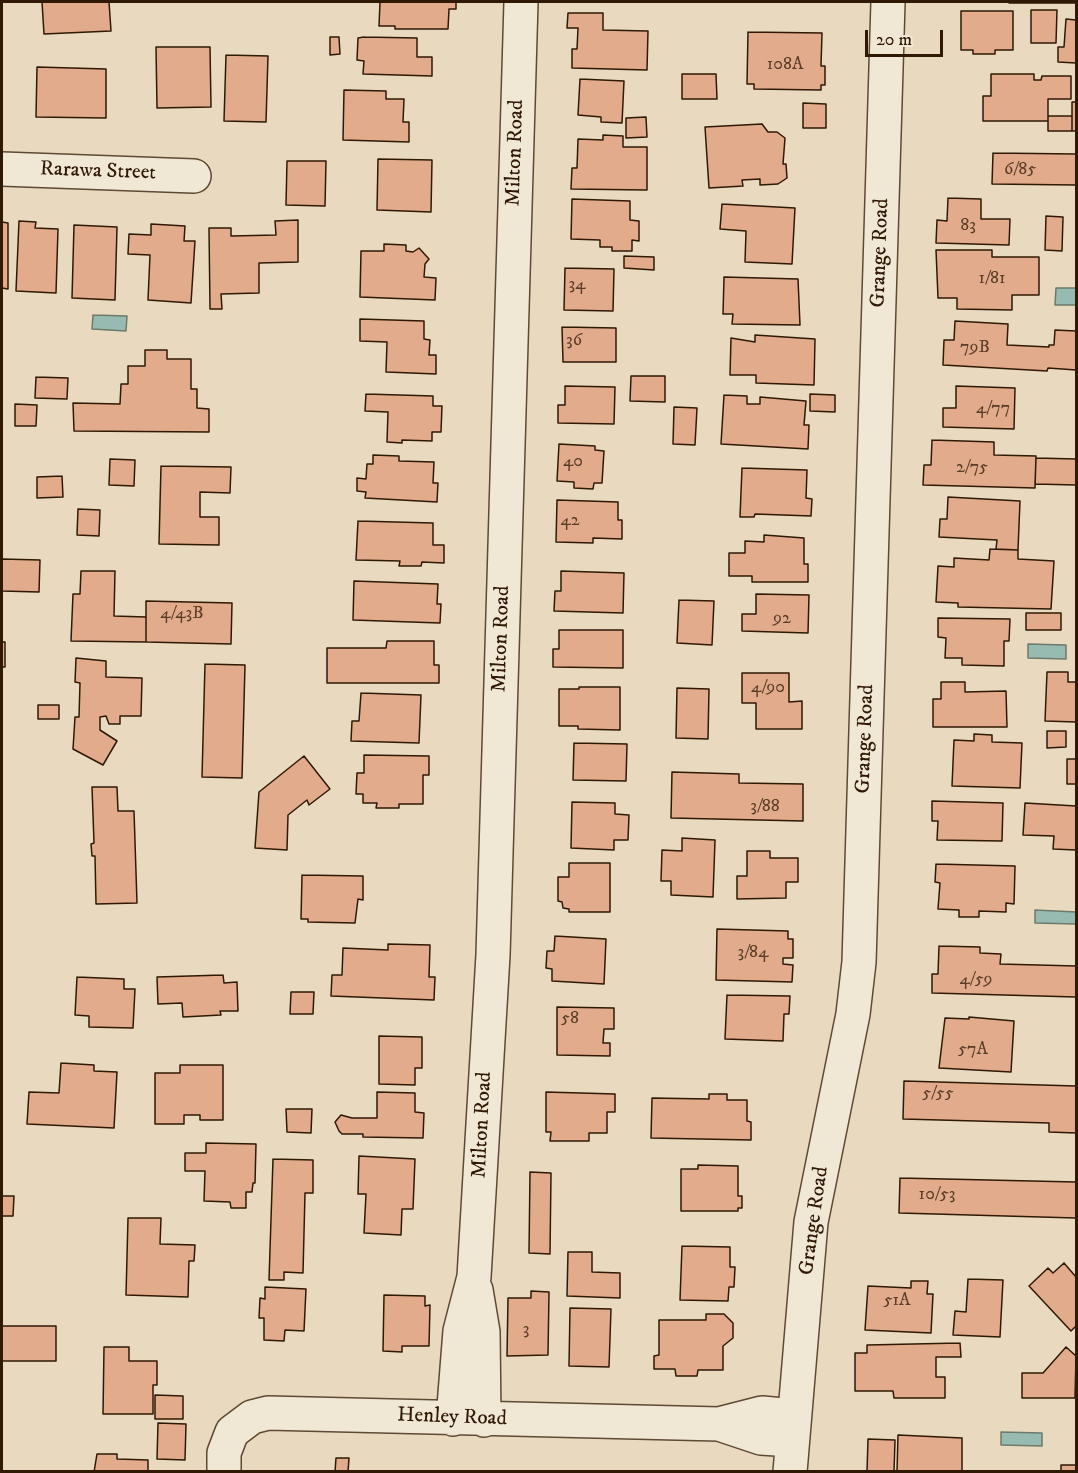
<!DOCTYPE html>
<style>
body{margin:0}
#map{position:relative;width:1078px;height:1473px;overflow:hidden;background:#e9dabf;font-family:"IM FELL DW Pica",serif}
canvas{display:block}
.frame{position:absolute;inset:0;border:3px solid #2f1905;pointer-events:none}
.scale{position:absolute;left:865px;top:30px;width:78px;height:27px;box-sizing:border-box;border:3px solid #2f1905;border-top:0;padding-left:8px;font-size:18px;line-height:21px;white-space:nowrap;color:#2f1905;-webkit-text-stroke:4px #f1e7d5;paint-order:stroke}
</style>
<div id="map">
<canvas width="1078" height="1473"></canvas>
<div class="frame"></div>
<div class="scale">20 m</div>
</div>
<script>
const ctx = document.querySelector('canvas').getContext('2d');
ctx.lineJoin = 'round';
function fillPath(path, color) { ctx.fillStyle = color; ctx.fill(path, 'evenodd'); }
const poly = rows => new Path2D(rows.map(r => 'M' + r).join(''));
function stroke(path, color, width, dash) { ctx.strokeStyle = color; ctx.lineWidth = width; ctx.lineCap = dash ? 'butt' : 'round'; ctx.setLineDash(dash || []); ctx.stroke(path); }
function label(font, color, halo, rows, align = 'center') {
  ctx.font = font + ' "IM FELL DW Pica",serif'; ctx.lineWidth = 5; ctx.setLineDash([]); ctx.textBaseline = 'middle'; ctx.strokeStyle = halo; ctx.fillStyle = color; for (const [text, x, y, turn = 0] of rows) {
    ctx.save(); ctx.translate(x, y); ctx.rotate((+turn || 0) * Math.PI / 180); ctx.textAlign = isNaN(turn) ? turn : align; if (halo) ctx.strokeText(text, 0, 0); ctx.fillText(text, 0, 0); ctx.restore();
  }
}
const water = poly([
 [1056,288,1076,288,1076,305,1055,305,1056,288],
 [93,315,127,316,126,331,92,329,93,315],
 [1028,644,1066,645,1066,659,1028,658,1028,644],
 [1035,910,1076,912,1076,924,1035,923,1035,910],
 [1001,1432,1042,1433,1042,1446,1001,1445,1001,1432]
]);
fillPath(water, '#97bbb1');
stroke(water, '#6d7a6c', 1.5);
const building = poly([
 [42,2,109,2,111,31,44,34,42,2],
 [380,2,456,2,456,9,449,9,448,29,395,29,395,26,379,26,380,2],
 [1009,2,1076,2,1076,3,1009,3,1009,2],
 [1031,10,1057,10,1056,43,1031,43,1031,10],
 [961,11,1013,11,1013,50,995,50,995,54,973,54,973,50,961,50,961,11],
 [568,13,603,13,603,30,648,31,647,70,572,68,572,49,577,49,578,28,567,28,568,13],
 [1066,19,1076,20,1076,63,1058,62,1058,47,1064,47,1066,19],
 [748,32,822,33,821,66,825,66,825,85,821,85,821,90,754,89,754,84,747,84,748,32],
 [330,37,339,37,340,54,330,55,330,37],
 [364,37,417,38,417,57,432,57,432,76,363,74,364,61,357,60,358,38,364,37],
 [156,47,210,47,211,107,157,108,156,47],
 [226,55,268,56,266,122,224,121,226,55],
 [37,67,106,69,106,118,36,117,37,67],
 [682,74,716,74,717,99,682,99,682,74],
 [991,74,1034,74,1034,80,1041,80,1042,76,1071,76,1071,99,1048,99,1048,121,983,121,983,96,991,96,991,74],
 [580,79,624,81,622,123,601,122,601,117,578,115,580,79],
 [344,90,386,91,386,99,404,99,403,122,409,122,409,142,343,140,344,90],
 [1072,102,1076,102,1076,131,1072,131,1072,102],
 [803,103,826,104,826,128,803,128,803,103],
 [1048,116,1072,116,1072,131,1048,131,1048,116],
 [646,117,647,137,626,138,626,118,646,117],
 [762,124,768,132,777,132,785,138,783,164,786,164,787,178,778,184,760,185,760,179,742,180,743,186,709,188,705,127,762,124],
 [603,135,623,136,623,147,647,147,647,190,571,189,572,168,577,168,578,139,603,140,603,135],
 [993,153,1076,154,1076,185,992,184,993,153],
 [378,159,432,160,431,212,377,210,378,159],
 [287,161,326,161,325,206,286,205,287,161],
 [948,198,981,199,981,219,1010,219,1009,245,936,243,937,220,947,221,948,198],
 [572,199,630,201,630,220,639,221,639,241,632,240,632,251,612,251,612,247,600,247,600,240,571,239,572,199],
 [722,204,795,208,792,264,745,262,746,231,720,229,722,204],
 [1046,216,1063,217,1062,251,1045,250,1046,216],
 [298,220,298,262,259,263,259,293,221,294,222,309,210,309,209,228,231,228,231,236,276,235,275,221,298,220],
 [19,221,36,222,35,228,58,229,56,293,16,291,19,221],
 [2,222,8,223,8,289,2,288,2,222],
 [151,224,185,226,184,241,195,241,191,303,148,300,150,255,128,254,129,234,151,235,151,224],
 [74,225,117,227,115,300,72,298,74,225],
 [384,244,406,245,406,251,413,252,419,248,429,259,425,264,424,277,436,278,435,300,360,297,361,251,384,251,384,244],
 [936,250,992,250,992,257,1039,257,1039,295,1012,295,1012,310,957,309,957,298,938,298,936,250],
 [624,256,654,257,654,270,624,268,624,256],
 [565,268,614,269,613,311,564,310,565,268],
 [724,277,798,279,800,325,732,324,733,314,723,314,724,277],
 [360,319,424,321,424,339,430,340,429,355,436,355,436,374,386,372,387,342,360,341,360,319],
 [955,321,1008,324,1007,345,1049,347,1049,345,1054,345,1055,330,1076,331,1076,370,1048,368,1047,371,943,365,944,340,954,340,955,321],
 [562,327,616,328,616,362,563,362,562,327],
 [755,335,815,339,814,385,756,383,756,375,730,375,731,338,755,342,755,335],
 [145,350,167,350,167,359,191,359,191,389,197,389,197,408,209,409,209,432,74,431,73,403,120,404,121,384,128,384,128,366,145,366,145,350],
 [631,376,665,376,665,402,630,401,631,376],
 [36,377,68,378,67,399,35,398,36,377],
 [565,386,615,387,614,424,558,423,558,405,565,405,565,386],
 [956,386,1015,388,1014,429,943,427,943,408,956,408,956,386],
 [366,394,433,396,433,406,442,406,441,432,432,432,432,441,402,440,402,443,387,442,388,412,365,411,366,394],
 [810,394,835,395,835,412,810,411,810,394],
 [724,395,747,396,747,404,760,404,760,397,806,401,804,425,809,425,808,449,721,444,724,395],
 [15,404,37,405,36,426,15,426,15,404],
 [674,407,697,408,695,445,673,444,674,407],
 [932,440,994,442,994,455,1036,456,1035,488,923,485,924,465,931,465,932,440],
 [559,444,595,446,595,450,604,451,602,483,594,483,593,489,574,488,574,482,557,481,559,444],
 [373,455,399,456,399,461,434,462,433,483,438,483,437,502,365,498,366,492,357,491,357,478,366,479,367,464,373,464,373,455],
 [1036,458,1076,459,1076,485,1035,484,1036,458],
 [110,459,135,460,134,486,109,485,110,459],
 [161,466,231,467,230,493,200,492,200,517,219,517,219,545,159,544,161,466],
 [742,468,807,470,806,498,812,499,811,516,755,514,754,517,740,517,742,468],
 [62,476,63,497,37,498,37,477,62,476],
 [948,497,1020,501,1018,550,996,549,997,540,939,537,940,519,947,519,948,497],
 [557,500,618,502,618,520,622,520,622,539,593,538,593,543,556,542,557,500],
 [78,509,100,510,99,536,77,535,78,509],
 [358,521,433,523,433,545,444,545,444,563,422,562,421,566,399,566,400,561,356,560,358,521],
 [764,535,804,538,804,564,808,564,808,582,752,582,752,576,729,576,729,553,745,553,745,541,764,542,764,535],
 [990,549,1018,550,1018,559,1054,561,1051,609,958,607,958,603,936,602,938,566,954,567,954,558,989,560,990,549],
 [2,559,40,560,39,592,2,591,2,559],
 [81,571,115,571,114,616,146,617,146,642,71,641,73,594,80,594,81,571],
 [561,571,624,573,623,613,554,611,555,591,561,591,561,571],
 [354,581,438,584,437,604,441,604,440,623,353,620,354,581],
 [756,594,809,595,808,633,742,631,742,614,756,614,756,594],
 [679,600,714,601,712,645,677,643,679,600],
 [146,601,232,603,231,644,146,642,146,601],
 [1026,613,1061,613,1061,630,1026,630,1026,613],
 [938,618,1010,619,1009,641,1004,641,1004,666,962,665,962,658,945,658,946,638,938,637,938,618],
 [559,630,623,630,623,668,553,667,553,649,559,649,559,630],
 [387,641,434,641,434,665,439,665,439,683,327,683,327,648,386,648,387,641],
 [2,642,5,642,5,667,2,667,2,642],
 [76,658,106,661,106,677,142,678,141,716,120,716,120,724,109,724,106,716,100,717,100,730,117,741,103,765,73,749,75,717,79,717,80,683,75,682,76,658],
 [205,664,245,665,242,778,202,777,205,664],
 [1047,672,1068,672,1068,682,1076,682,1076,722,1045,721,1047,672],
 [742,673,789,673,789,702,802,701,802,729,756,729,756,703,742,703,742,673],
 [941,682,965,682,965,692,1006,691,1007,727,933,727,933,699,941,699,941,682],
 [579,687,620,687,620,730,578,729,578,726,559,726,559,689,579,689,579,687],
 [677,688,709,689,708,739,676,738,677,688],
 [361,693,421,695,419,743,351,741,352,721,359,721,361,693],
 [38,705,59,705,59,719,38,719,38,705],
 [1047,731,1066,731,1066,747,1047,748,1047,731],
 [974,734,992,735,992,742,1022,743,1020,788,952,786,954,740,974,741,974,734],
 [574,743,627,744,626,781,573,780,574,743],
 [364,755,429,756,429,775,423,775,423,804,399,804,399,808,376,808,377,803,363,803,363,794,356,794,357,773,364,773,364,755],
 [304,756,330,789,309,805,307,800,288,815,287,850,255,848,259,792,304,756],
 [1067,759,1076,759,1076,784,1067,784,1067,759],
 [672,772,739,774,739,783,803,784,803,821,671,818,672,772],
 [92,787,117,787,118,811,134,811,137,903,96,904,95,856,92,856,91,844,94,843,92,787],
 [932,801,1003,803,1002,841,937,840,938,821,932,821,932,801],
 [572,802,615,803,615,814,629,815,628,840,614,840,614,850,571,848,572,802],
 [1025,803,1076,806,1076,850,1053,849,1054,836,1023,835,1025,803],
 [682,838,715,840,713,897,671,895,671,881,661,881,662,850,682,851,682,838],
 [747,851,770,851,770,858,798,858,798,882,786,882,786,898,737,899,737,876,747,876,747,851],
 [569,863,610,863,610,912,569,912,569,909,563,908,562,902,558,901,558,877,569,877,569,863],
 [936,864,1015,866,1014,904,1006,903,1006,912,979,911,979,917,959,917,959,910,938,909,940,883,935,882,936,864],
 [302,875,363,876,363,900,358,899,355,923,308,922,308,919,301,919,302,875],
 [717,929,788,931,788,939,793,939,793,958,783,958,783,964,793,965,792,982,716,980,717,929],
 [555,936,606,939,604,984,552,981,552,969,546,968,547,951,554,951,555,936],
 [388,944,430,945,429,977,435,977,434,1000,331,996,332,975,342,975,343,948,388,950,388,944],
 [939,946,980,947,980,953,1001,954,1000,964,1076,966,1076,997,932,993,932,974,938,974,939,946],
 [223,975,224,983,237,982,238,1011,220,1011,221,1015,183,1017,182,1003,158,1004,157,977,223,975],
 [77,977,124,979,124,989,135,989,133,1028,89,1027,89,1016,75,1015,77,977],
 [291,992,314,992,313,1014,290,1014,291,992],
 [727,995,790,996,789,1014,784,1014,783,1041,725,1039,727,995],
 [557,1007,614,1008,614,1029,604,1029,603,1043,610,1043,610,1056,557,1055,557,1007],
 [969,1017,1014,1021,1011,1072,939,1068,945,1018,969,1019,969,1017],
 [379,1036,422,1037,422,1068,415,1068,415,1085,379,1084,379,1036],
 [61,1063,94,1065,94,1071,117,1072,114,1128,27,1124,29,1092,59,1093,61,1063],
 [180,1065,223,1065,223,1120,200,1120,200,1115,184,1115,184,1124,155,1124,155,1073,180,1073,180,1065],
 [904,1081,1076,1086,1076,1133,1049,1132,1049,1123,903,1119,904,1081],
 [377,1092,415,1093,415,1112,424,1113,423,1138,363,1137,363,1134,342,1134,339,1131,335,1122,341,1115,352,1118,377,1118,377,1092],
 [546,1092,615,1094,615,1112,607,1112,607,1133,589,1133,589,1141,550,1141,551,1132,546,1132,546,1092],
 [709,1094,727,1094,727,1100,747,1100,747,1121,751,1122,751,1140,651,1138,652,1098,709,1099,709,1094],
 [286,1109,312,1109,311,1133,287,1132,286,1109],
 [206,1143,256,1144,255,1183,253,1183,252,1192,246,1192,246,1208,231,1208,230,1202,204,1201,205,1171,185,1171,185,1153,206,1153,206,1143],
 [359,1156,415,1159,413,1209,402,1209,401,1235,364,1233,366,1194,358,1194,359,1156],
 [273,1159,313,1160,313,1193,305,1193,303,1273,284,1272,284,1280,269,1280,273,1159],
 [698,1165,738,1166,738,1196,742,1196,742,1208,738,1208,738,1211,681,1211,681,1169,698,1169,698,1165],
 [530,1172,551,1173,550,1254,529,1253,530,1172],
 [900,1178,1076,1182,1076,1218,899,1213,900,1178],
 [2,1196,14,1196,13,1216,2,1216,2,1196],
 [128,1218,161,1218,160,1244,195,1245,194,1261,189,1261,188,1297,126,1295,128,1218],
 [682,1246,730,1247,730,1267,735,1267,734,1287,729,1287,728,1301,680,1300,682,1246],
 [568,1252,592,1252,592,1272,620,1273,620,1298,567,1296,568,1252],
 [1064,1263,1076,1277,1076,1326,1071,1331,1029,1286,1048,1268,1053,1273,1064,1263],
 [968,1279,1003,1280,1000,1337,953,1335,955,1311,966,1312,968,1279],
 [911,1281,928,1281,927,1294,933,1294,931,1333,865,1330,868,1286,911,1288,911,1281],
 [265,1287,306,1289,304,1331,285,1330,284,1341,264,1340,264,1318,259,1318,260,1298,265,1299,265,1287],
 [531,1291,549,1292,548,1355,507,1356,508,1298,531,1298,531,1291],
 [384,1295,425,1296,425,1306,430,1305,429,1346,402,1346,402,1352,383,1351,384,1295],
 [570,1308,611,1309,609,1367,569,1366,570,1308],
 [706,1314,724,1314,733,1323,733,1338,723,1346,723,1370,698,1370,697,1376,676,1376,675,1369,654,1369,654,1356,659,1355,659,1320,706,1320,706,1314],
 [2,1326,56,1326,56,1361,2,1361,2,1326],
 [960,1343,961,1357,936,1357,936,1377,945,1377,945,1398,894,1398,893,1391,855,1391,855,1353,867,1353,867,1345,960,1343],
 [104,1347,129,1347,129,1361,157,1361,157,1385,153,1385,153,1414,103,1414,104,1347],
 [1066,1347,1076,1356,1075,1398,1022,1398,1022,1373,1043,1373,1066,1347],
 [155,1395,183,1396,183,1419,155,1419,155,1395],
 [158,1423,186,1424,185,1460,157,1459,158,1423],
 [898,1435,962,1438,962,1472,897,1472,898,1435],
 [868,1439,895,1440,894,1472,867,1472,868,1439],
 [97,1454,117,1454,117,1459,148,1460,148,1472,94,1472,97,1454],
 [336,1458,349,1458,348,1472,335,1472,336,1458],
 [1061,1465,1076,1465,1076,1472,1061,1472,1061,1465]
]);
fillPath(building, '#e2ab8c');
stroke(building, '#2f1905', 1.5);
const minor = poly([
 [2,169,194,176],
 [476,1290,483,1332,484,1420],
 [453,1419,460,1331,474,1277,493,955,521,2],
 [719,1424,761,1438,792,1440],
 [224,1472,224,1453,232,1432,252,1417,268,1413,719,1424,762,1413,794,1416],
 [790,1472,811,1222,853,1014,859,962,888,2]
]);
stroke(minor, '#5e4934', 36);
stroke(minor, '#f1e7d5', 33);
label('18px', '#5c3e27', null, [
 ["108A",785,65],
 ["6/85",1020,170],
 ["83",968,226],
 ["1/81",992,279],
 ["34",577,285],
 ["36",574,341],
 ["79B",975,348],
 ["4/77",993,409],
 ["40",573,462],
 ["2/75",972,468],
 ["42",570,521],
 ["4/43B",182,614],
 ["92",782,619],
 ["4/90",768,688],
 ["3/88",765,807],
 ["3/84",753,953],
 ["4/59",976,980],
 ["58",570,1019],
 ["57A",973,1050],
 ["5/55",938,1094],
 ["10/53",937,1195],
 ["51A",897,1301],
 ["3",526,1330]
]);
label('21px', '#2f1905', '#f1e7d5', [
 ["Milton Road",516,153,-88],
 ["Rarawa Street",98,172,2],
 ["Grange Road",881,253,-88],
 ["Milton Road",502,639,-88],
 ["Grange Road",866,739,-88],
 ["Milton Road",483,1125,-87],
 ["Grange Road",815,1221,-82],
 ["Henley Road",452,1418,2]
]);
</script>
